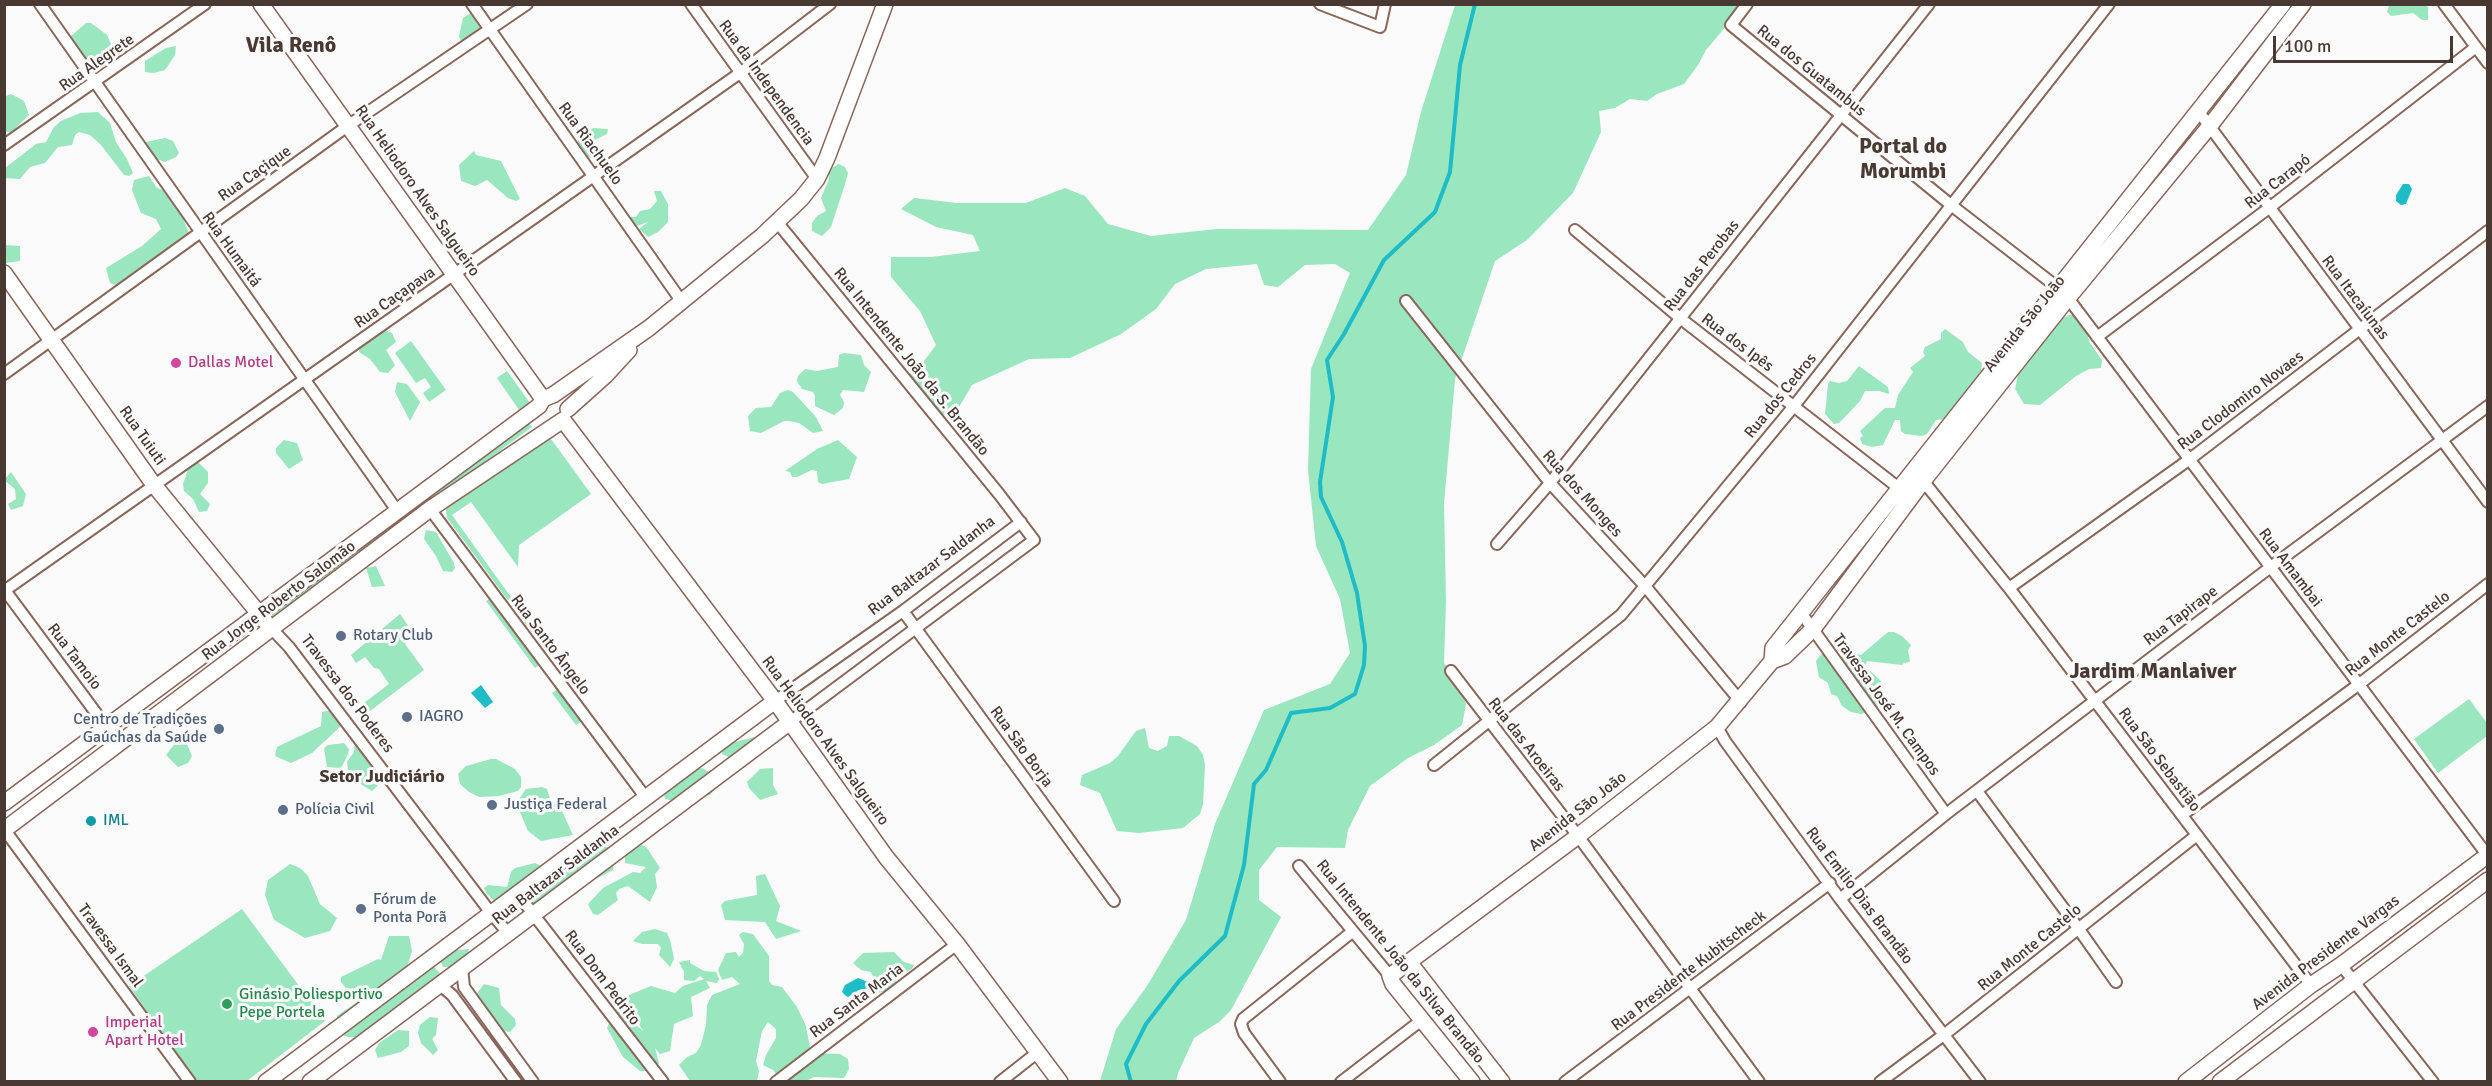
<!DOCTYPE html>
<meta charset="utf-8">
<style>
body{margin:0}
#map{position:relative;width:2492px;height:1086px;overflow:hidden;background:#fafafa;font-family:Signika,sans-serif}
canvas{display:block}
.frame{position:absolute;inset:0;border:6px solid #493933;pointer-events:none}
.scale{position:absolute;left:2273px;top:36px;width:180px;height:27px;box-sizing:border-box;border:3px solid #493933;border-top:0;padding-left:8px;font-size:18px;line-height:21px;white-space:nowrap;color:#493933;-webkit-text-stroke:4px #fafafa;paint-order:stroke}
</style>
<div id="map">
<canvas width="2492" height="1086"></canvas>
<div class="frame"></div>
<div class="scale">100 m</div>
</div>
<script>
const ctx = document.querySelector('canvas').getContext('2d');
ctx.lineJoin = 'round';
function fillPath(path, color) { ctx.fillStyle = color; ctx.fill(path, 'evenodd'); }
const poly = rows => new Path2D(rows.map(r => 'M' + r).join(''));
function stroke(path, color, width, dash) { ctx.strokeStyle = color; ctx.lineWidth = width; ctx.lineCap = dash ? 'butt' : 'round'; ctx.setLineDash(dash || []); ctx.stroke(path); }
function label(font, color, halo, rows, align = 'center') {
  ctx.font = font + ' Signika,sans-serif'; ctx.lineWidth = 6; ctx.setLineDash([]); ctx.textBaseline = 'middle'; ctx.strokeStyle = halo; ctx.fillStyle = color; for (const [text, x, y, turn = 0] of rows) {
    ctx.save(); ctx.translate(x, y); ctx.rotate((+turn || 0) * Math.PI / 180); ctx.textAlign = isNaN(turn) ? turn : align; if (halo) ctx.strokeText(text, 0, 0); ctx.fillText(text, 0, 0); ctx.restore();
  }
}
fillPath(poly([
 [1455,5,1748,5,1733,18,1706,50,1698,65,1684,84,1657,94,1647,101,1630,99,1615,108,1599,111,1601,132,1573,193,1527,240,1495,261,1455,379,1444,504,1446,601,1444,663,1461,686,1466,704,1462,725,1434,745,1408,758,1370,786,1348,830,1345,848,1277,847,1259,870,1259,900,1281,917,1231,1010,1219,1022,1194,1038,1178,1073,1176,1081,1100,1081,1116,1029,1147,986,1186,920,1215,824,1264,710,1330,684,1350,653,1340,599,1316,546,1308,470,1311,369,1350,273,1335,264,1305,265,1278,287,1264,285,1257,264,1206,269,1175,284,1156,309,1121,334,1070,358,1029,359,972,385,955,414,937,416,901,380,921,365,936,345,920,311,891,277,891,257,931,257,980,251,973,235,936,227,901,209,914,198,957,203,1026,203,1065,188,1085,196,1108,224,1151,236,1217,229,1368,230,1406,175,1421,112],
 [2389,5,2424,5,2428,7,2428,20,2422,20,2413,13,2391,16,2387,12],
 [472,12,484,25,479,37,462,43,459,36,463,18],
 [86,23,91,23,107,35,111,44,103,52,110,66,90,79,71,36],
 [176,46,175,55,165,70,154,73,145,72,145,61,166,48],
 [11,94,24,101,29,115,11,133,5,131,4,97],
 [98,112,110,123,116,142,127,159,133,173,129,176,124,175,101,145,90,135,79,132,75,135,72,145,58,147,45,163,30,167,20,179,5,178,5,168,36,144,46,142,54,127,61,121,80,113],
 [593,128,608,129,607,134,593,141,595,158,586,157,577,150,578,139],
 [165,138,173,141,179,153,176,157,165,162,148,156,144,144,146,142],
 [474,151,476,155,501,161,520,199,516,201,508,198,487,180,475,186,461,181,459,165],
 [839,164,845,167,848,173,845,184,831,227,822,236,812,231,812,223,817,216,826,211,821,198,829,179,828,170],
 [149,176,157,188,166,191,178,206,189,233,182,237,156,263,119,286,110,283,106,268,142,246,161,229,156,219,141,213,132,190,134,180],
 [654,191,661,191,668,204,668,222,658,232,648,237,639,229,648,222,634,227,630,224,628,217,636,217,640,211,650,209,657,201],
 [4,245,20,246,20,261,5,263],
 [2069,315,2074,315,2085,328,2090,343,2102,360,2101,368,2089,369,2076,376,2040,405,2024,404,2015,389,2019,369,2058,320],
 [1945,329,1963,342,1968,352,1982,363,1979,385,1947,419,1936,420,1927,434,1922,436,1905,434,1901,431,1900,420,1895,420,1883,445,1872,447,1862,444,1860,438,1863,436,1860,431,1885,408,1895,408,1898,395,1913,372,1910,368,1925,356,1923,352,1925,347,1941,339,1941,333],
 [385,330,392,333,396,342,386,350,395,365,388,373,380,372,370,359,359,352,360,347,369,338],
 [411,341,446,390,429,402,423,393,431,387,425,378,416,383,395,353],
 [844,353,861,355,864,365,871,372,864,392,843,390,840,395,844,402,843,408,834,415,815,406,815,396,813,392,802,389,797,381,798,376,805,369,817,371,838,367,839,355],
 [1859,366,1888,387,1889,394,1879,391,1865,391,1860,401,1843,419,1839,423,1834,424,1825,414,1828,384,1830,381,1839,383,1847,381],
 [507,371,530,403,519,410,497,378],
 [397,382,407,384,420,402,410,421,395,392],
 [788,390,793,392,816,417,823,431,813,433,799,423,789,421,784,421,761,433,750,431,748,416,756,408,771,407,780,393],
 [529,423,532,427,273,618,270,614,422,500],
 [551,439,591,494,519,545,518,567,471,502,452,515,541,639,538,641,447,518,446,511,446,507,540,441],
 [284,440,297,443,303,460,289,469,276,453,276,448],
 [838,440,857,457,849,479,822,484,818,482,817,471,812,470,797,477,792,477,790,472,785,471,817,449],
 [197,461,208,472,208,483,200,494,210,504,207,511,199,512,193,499,184,491,183,484,190,464],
 [11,472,26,494,23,506,11,510,8,504,16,499,15,489,4,480],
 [426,530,436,532,454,563,455,568,452,572,443,571,436,556,424,539],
 [376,566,385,586,372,587,366,568],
 [494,596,543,663,535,668,486,601],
 [400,614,415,636,405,644,424,670,370,711,364,703,389,684,379,669,374,668,365,657,356,663,351,655],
 [1888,632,1894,632,1902,636,1911,645,1908,650,1910,662,1904,663,1902,665,1867,661,1865,666,1881,681,1880,684,1884,700,1876,709,1861,714,1851,712,1842,706,1837,696,1831,694,1828,683,1819,677,1816,661,1823,652,1839,657,1850,652,1861,655],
 [561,687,585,719,576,725,552,693],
 [2469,699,2487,723,2487,736,2438,773,2414,739],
 [332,710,342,715,341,726,312,753,291,763,275,756,277,747,321,726,322,712],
 [1145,728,1149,748,1158,751,1167,746,1169,736,1179,736,1197,746,1203,755,1205,765,1203,804,1200,814,1183,828,1139,833,1117,831,1100,793,1080,785,1082,775,1110,763,1118,756,1136,731],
 [755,737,765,742,763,752,755,759,739,762,722,754,723,745],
 [177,741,187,744,192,756,188,763,178,767,166,755],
 [355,742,368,742,382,768,379,784,372,791,349,777,347,762,354,752],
 [344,743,349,749,348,754,341,768,327,767,324,748,328,745],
 [491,759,496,759,515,769,521,777,521,787,518,791,499,796,479,797,469,792,460,784,458,774,466,766],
 [702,768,711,773,717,787,710,795,680,802,665,799,663,790,682,772],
 [773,768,773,785,778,794,760,800,749,788,747,782,760,769],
 [542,787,547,789,550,799,562,811,573,835,541,841,528,831,520,812,515,811,514,806,526,789],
 [642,845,647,848,660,868,655,874,657,887,650,902,628,886,619,889,616,893,618,900,598,915,593,914,588,904,603,888,633,872,640,873,646,867,625,863,625,857,631,850],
 [604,846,615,850,613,870,584,885,577,894,567,898,531,910,527,901,532,893,518,902,497,904,486,893,484,888,488,885,507,887,511,872,515,868,535,863,545,868,541,887,538,890,555,881,562,874,576,866,590,852],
 [290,864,300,868,308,876,320,904,337,918,330,931,305,938,274,920,265,895,268,880],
 [765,874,780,906,776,921,801,931,776,939,765,922,725,920,721,905,725,901,757,895,756,876],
 [242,909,325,1021,247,1081,195,1081,129,986],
 [655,929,667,933,670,940,674,959,670,967,659,955,661,948,658,944,642,944,633,941,642,932],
 [743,932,753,934,769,956,769,981,772,985,782,987,797,1007,806,1026,811,1053,840,1054,848,1059,849,1069,844,1078,814,1077,806,1081,781,1081,773,1070,763,1065,766,1055,776,1038,776,1029,768,1022,762,1031,756,1061,759,1071,757,1081,690,1081,679,1065,687,1057,696,1053,701,1045,706,1025,707,1005,712,995,740,984,732,977,722,980,718,970,726,953,736,952,739,957,743,953,744,944,739,935],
 [389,936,409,936,412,951,407,967,418,969,432,965,440,973,439,979,423,994,402,1002,390,1020,360,1037,348,1037,343,1035,337,1027,337,1016,357,1002,369,989,349,992,341,982,341,977,378,959,381,960],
 [469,949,467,959,453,967,443,967,440,960,444,951],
 [894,952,904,962,914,965,912,969,898,976,892,990,876,993,875,981,871,972,861,970,853,963,863,953],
 [690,960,690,963,704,971,716,972,719,979,717,983,706,981,710,988,691,997,693,1016,674,1024,670,1051,660,1054,655,1048,659,1063,652,1071,640,1071,623,1057,607,1028,616,1008,643,1031,629,1005,629,995,651,986,675,993,683,986,704,979,700,976,694,981,684,980,684,972,679,962],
 [484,984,499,988,501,1005,515,1019,516,1025,510,1032,501,1031,489,1010,484,1008,475,996],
 [430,1017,438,1018,436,1035,432,1039,438,1050,433,1055,421,1043,418,1033,420,1025],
 [398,1030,409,1031,409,1046,401,1052,378,1058,375,1050,379,1043]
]), '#99e6bf');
fillPath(poly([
 [2403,184,2409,184,2412,189,2406,204,2401,205,2396,201,2396,195],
 [481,685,493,702,485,708,471,693],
 [858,978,868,982,869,988,859,990,848,997,846,996,842,992,845,985]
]), '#1ebcc6');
stroke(poly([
 [1131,1082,1126,1064,1146,1024,1179,981,1225,936,1244,865,1254,784,1266,770,1291,713,1330,708,1355,694,1364,665,1365,646,1357,593,1342,542,1321,497,1320,482,1333,397,1327,360,1344,334,1384,260,1435,212,1450,172,1460,65,1475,4]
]), '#1ebcc6', 4);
const street = poly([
 [40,4,398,512],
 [472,4,682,302],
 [691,4,817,179],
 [1320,4,1380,27,1385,4],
 [1747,4,1731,25,1951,205,2057,287,2068,298,2488,856],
 [2444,4,2488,63],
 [2199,112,2488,502],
 [4,145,205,4],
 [777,222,999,494,1034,540,790,722],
 [1575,230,1680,318,1904,492],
 [1406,301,1550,483,1645,586,1741,702],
 [2097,337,2269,208,2476,47],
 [4,374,349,125,527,4],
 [1920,477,2009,588,2311,985],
 [430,509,646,798],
 [1497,544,1550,483,1929,4],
 [2009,588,2190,459,2488,231],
 [4,589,119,744],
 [4,591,740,73,830,4],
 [903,611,1114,901],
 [1802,614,1946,814],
 [272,629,289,647,491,913,508,933],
 [1451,671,1578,836,1759,1082],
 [775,701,903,611,1021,522],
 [1717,727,1725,741,1840,899,1980,1082],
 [1434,765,1621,615,1794,406,2109,4],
 [1977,791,2078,928,2116,982],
 [2182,815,2358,685,2488,584],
 [4,829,190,1082],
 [1299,866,1390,976],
 [517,893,663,1082],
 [1840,899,1946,814,2272,566,2488,406],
 [2341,965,2433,1082],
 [462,968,464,987,533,1082],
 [440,985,452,995,516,1082],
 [776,1082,957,944],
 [1000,1082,1038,1052],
 [1280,1082,1244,1033,1241,1024,1243,1019,1352,932],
 [1341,1082,1423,1019],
 [1565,1082,1830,883],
 [1880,1082,1945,1034,2197,835]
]);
const secondary = poly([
 [261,4,543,399],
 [4,273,154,485,265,621],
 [568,409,606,375,629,350],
 [563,420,775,701,886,857,957,944,1060,1082],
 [1772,661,1773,648,2283,4],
 [4,803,539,406,543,399,553,395,649,328,762,236,801,199,817,179,827,158,885,4],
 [4,830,430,509,563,420],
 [1409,962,1502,1082],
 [266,1082,775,701],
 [310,1082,790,722],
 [1472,1082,1393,984,1390,976,1578,836,1717,727,1772,661,1785,656,1813,629,1924,480,2068,298,2209,127,2303,4],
 [2186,1082,2311,985,2341,965,2488,855],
 [2220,1082,2488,880]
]);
stroke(street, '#896659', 14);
stroke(secondary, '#896659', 18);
stroke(street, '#fff', 10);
stroke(secondary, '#fff', 15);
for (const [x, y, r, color] of [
 [176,363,6,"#d1479c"],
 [341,636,6,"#5c6f8a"],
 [407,717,6,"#5c6f8a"],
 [219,729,6,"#5c6f8a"],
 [492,805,6,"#5c6f8a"],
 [283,810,6,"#5c6f8a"],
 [91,821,6,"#0f9aa8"],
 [361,909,6,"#5c6f8a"],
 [227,1004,6,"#2e9e5b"],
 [93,1032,6,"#d1479c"]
]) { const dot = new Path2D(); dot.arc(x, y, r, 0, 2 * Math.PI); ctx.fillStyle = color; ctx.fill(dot); stroke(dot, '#fafafa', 2); }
label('16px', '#493933', '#fafafa', [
 ["Rua Alegrete",97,63,-35],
 ["Rua dos Guatambus",1811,71,39],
 ["Rua da Independencia",766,83,54],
 ["Rua Riachuelo",590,144,54],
 ["Rua Caçique",255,174,-35],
 ["Rua Carapó",2278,182,-38],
 ["Rua Heliodoro Alves Salgueiro",417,191,55],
 ["Rua Humaitá",231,250,54],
 ["Rua das Perobas",1702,266,-52],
 ["Rua Caçapava",395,298,-35],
 ["Rua Itacaíunas",2355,298,53],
 ["Avenida São João",2025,324,-51],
 ["Rua dos Ipês",1737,343,37],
 ["Rua Intendente João da S. Brandão",911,362,51],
 ["Rua dos Cedros",1781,396,-51],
 ["Rua Clodomiro Novaes",2241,401,-37],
 ["Rua Tuiuti",142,436,55],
 ["Rua dos Monges",1582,494,48],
 ["Rua Baltazar Saldanha",932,566,-37],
 ["Rua Amambai",2290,568,53],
 ["Rua Jorge Roberto Salomão",279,601,-37],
 ["Rua Tapirape",2181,616,-37],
 ["Rua Monte Castelo",2398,634,-38],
 ["Rua Santo Ângelo",550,645,53],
 ["Rua Tamoio",74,657,53],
 ["Travessa dos Poderes",347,694,53],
 ["Travessa José M. Campos",1886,705,54],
 ["Rua Heliodoro Alves Salgueiro",825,741,54],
 ["Rua das Aroeiras",1526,745,52],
 ["Rua São Borja",1021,747,54],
 ["Rua São Sebastião",2159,760,53],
 ["Avenida São João",1578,812,-38],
 ["Rua Baltazar Saldanha",556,875,-37],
 ["Rua Emilio Dias Brandão",1859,896,53],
 ["Travessa Ismal",110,946,54],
 ["Rua Monte Castelo",2030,948,-39],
 ["Avenida Presidente Vargas",2326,953,-37],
 ["Rua Intendente João da Silva Brandão",1400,962,51],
 ["Rua Presidente Kubitscheck",1689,971,-37],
 ["Rua Dom Pedrito",602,978,53],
 ["Rua Santa Maria",857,1001,-37]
]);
label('16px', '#b23c85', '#fafafa', [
 ["Dallas Motel",188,363],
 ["Imperial",105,1023],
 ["Apart Hotel",105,1041]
], 'left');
label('16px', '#4e5e75', '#fafafa', [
 ["Rotary Club",353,636],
 ["IAGRO",419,717],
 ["Centro de Tradições",207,720,"right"],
 ["Gaúchas da Saúde",207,738,"right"],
 ["Justiça Federal",504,805],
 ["Polícia Civil",295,810],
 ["Fórum de",373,900],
 ["Ponta Porã",373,918]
], 'left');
label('16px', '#0d838f', '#fafafa', [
 ["IML",103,821]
], 'left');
label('16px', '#27864d', '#fafafa', [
 ["Ginásio Poliesportivo",239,995],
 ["Pepe Portela",239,1013]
], 'left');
label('bold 18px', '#493933', '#fafafa', [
 ["Setor Judiciário",382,777]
]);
label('bold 22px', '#493933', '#fafafa', [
 ["Vila Renô",291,46],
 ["Portal do",1903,147],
 ["Morumbi",1903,172],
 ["Jardim Manlaiver",2153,672]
]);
</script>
